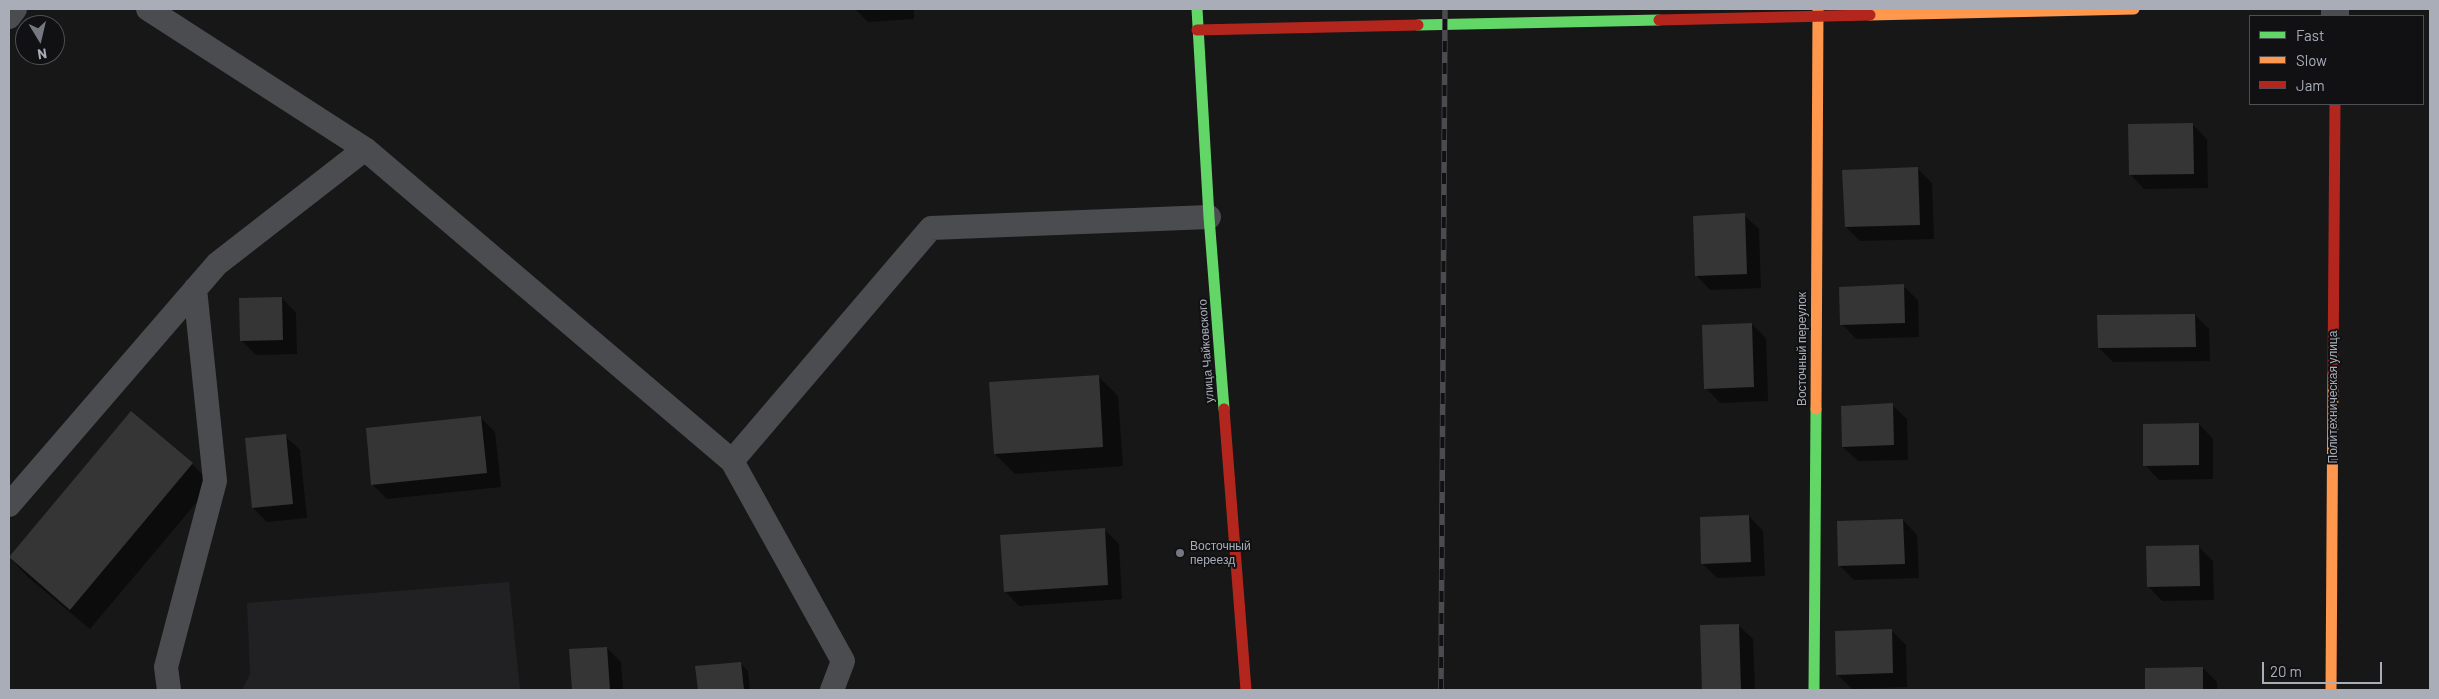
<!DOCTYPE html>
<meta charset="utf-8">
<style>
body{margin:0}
#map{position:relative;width:2439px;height:699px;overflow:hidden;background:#171717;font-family:Barlow,sans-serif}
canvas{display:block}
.frame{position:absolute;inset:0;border:10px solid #a8adb8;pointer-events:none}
.legend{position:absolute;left:2249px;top:15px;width:175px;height:90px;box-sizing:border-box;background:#111113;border:1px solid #4d4f55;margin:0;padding:6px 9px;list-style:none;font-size:15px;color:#a8adb8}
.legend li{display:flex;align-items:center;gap:10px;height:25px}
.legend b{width:25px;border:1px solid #4d4f55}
.north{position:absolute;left:15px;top:15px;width:50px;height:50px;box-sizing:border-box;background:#111113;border:1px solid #4d4f55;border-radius:50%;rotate:171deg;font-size:14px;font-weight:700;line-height:20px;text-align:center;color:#a8adb8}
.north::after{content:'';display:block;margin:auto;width:18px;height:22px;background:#757880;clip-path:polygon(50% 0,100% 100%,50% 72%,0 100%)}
.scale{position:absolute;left:2262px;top:662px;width:120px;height:22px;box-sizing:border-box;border:2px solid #a8adb8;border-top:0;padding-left:6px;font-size:15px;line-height:18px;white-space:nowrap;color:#a8adb8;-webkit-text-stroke:4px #111113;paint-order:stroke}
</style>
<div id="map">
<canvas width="2439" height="699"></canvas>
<div class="frame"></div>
<ul class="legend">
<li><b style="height:6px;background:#63d668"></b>Fast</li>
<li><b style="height:6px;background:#ff974d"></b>Slow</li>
<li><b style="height:6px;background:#b3261e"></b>Jam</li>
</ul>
<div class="north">N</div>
<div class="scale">20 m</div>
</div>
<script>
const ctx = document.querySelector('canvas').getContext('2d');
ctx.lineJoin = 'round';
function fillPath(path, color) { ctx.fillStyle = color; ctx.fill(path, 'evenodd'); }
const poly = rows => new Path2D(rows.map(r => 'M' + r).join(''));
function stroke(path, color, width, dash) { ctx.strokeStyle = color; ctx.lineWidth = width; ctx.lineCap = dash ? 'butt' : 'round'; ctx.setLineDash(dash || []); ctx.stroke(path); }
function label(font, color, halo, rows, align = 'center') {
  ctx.font = font + ' Barlow,sans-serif'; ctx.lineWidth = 4; ctx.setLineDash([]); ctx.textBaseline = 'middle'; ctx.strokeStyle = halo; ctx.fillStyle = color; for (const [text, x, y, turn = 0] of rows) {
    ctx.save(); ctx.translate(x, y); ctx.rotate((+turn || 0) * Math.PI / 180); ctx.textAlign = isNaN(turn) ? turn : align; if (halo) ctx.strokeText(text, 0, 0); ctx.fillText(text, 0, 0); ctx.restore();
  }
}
fillPath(poly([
 [509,582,520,690,242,690,250,674,247,603]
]), '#212123');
fillPath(poly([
 [855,9,914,9,914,19,868,22],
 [2192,124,2207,139,2208,188,2144,189,2130,174],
 [1917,168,1932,183,1934,239,1860,241,1846,227],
 [1744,215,1759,229,1761,288,1710,290,1696,275],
 [1903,286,1918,300,1919,337,1856,339,1842,324],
 [282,298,296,313,297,354,256,355,241,340],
 [2195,315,2209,329,2210,361,2113,362,2099,348],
 [1752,324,1766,338,1768,401,1720,403,1706,388],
 [1098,376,1118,396,1123,466,1015,474,995,454],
 [1892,405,1907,419,1908,460,1858,461,1843,447],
 [132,413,192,464,212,484,90,629,29,578,10,558],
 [481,418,495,432,501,487,387,499,373,485,367,429],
 [2199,424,2213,439,2213,479,2159,480,2145,465],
 [285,436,300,450,307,518,267,522,253,508],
 [1749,516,1763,531,1765,576,1717,578,1703,564],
 [1903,520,1917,535,1919,578,1854,580,1840,566],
 [1104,529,1119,544,1122,599,1019,606,1005,591],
 [2199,547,2213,561,2214,600,2162,601,2148,586],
 [1738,625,1753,639,1755,690,1703,690,1701,626],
 [1891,630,1906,645,1907,687,1852,689,1837,674],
 [607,648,621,662,623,690,573,690,571,650],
 [740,663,748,671,750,690,699,690,697,667],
 [2203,668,2217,682,2217,690,2146,690,2146,669]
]), '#0007');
fillPath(poly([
 [2193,123,2194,174,2129,175,2128,124],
 [1918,167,1920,225,1845,227,1842,170],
 [1745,213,1747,274,1695,276,1693,216],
 [1904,284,1905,323,1840,325,1839,287],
 [282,297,283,340,240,341,239,298],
 [2195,314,2196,347,2098,348,2097,315],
 [1752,323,1754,387,1704,389,1702,325],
 [1099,375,1103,447,994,454,989,382],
 [1893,403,1894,445,1842,447,1841,406],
 [131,411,193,463,70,610,9,557],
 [481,416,487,473,371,485,366,428],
 [2199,423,2199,465,2143,466,2143,424],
 [286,434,293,504,252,508,245,438],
 [1749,515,1751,562,1701,564,1700,517],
 [1903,519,1905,564,1838,566,1837,521],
 [1105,528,1108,585,1004,592,1000,535],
 [2199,545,2200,586,2147,587,2146,546],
 [1739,624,1741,690,1702,690,1700,625],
 [1892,629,1893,673,1836,675,1835,631],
 [607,647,610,690,572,690,569,649],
 [741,662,744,690,698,690,695,666],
 [2203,667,2203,690,2145,690,2145,668]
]), '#353536');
stroke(poly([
 [148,9,365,149,732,461,843,661,832,690],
 [9,17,15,9],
 [732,461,931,228,1209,217],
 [9,505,217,264,365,149],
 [169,690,166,667,215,481,195,289]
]), '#4b4c50', 24);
stroke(poly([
 [2335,16,2335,9]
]), '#4b4c50', 28);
stroke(poly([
 [1197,9,1209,217,1224,409],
 [1418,25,1659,20],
 [1814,690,1816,409]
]), '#63d668', 11);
stroke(poly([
 [1870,15,2134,9],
 [1816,409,1818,9],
 [2331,690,2333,374]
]), '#ff974d', 11);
stroke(poly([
 [1659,20,1870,15],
 [1197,30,1418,25],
 [2333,374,2335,104],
 [1224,409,1246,690]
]), '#b3261e', 11);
const rail = poly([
 [1441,690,1445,9]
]);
stroke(rail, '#4b4c4f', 5.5);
stroke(rail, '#111113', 4, [11]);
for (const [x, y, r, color] of [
 [1180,553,5,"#757880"]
]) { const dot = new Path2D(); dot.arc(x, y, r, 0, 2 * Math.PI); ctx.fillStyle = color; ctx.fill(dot); stroke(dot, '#111113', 2); }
label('12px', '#a8adb8', '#111113', [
 ["Восточный переулок",1802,349,-90],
 ["улица Чайковского",1206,351,-94],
 ["Политехническая улица",2333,397,-90]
]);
label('12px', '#a8adb8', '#111113', [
 ["Восточный",1190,546],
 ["переезд",1190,560]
], 'left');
</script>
